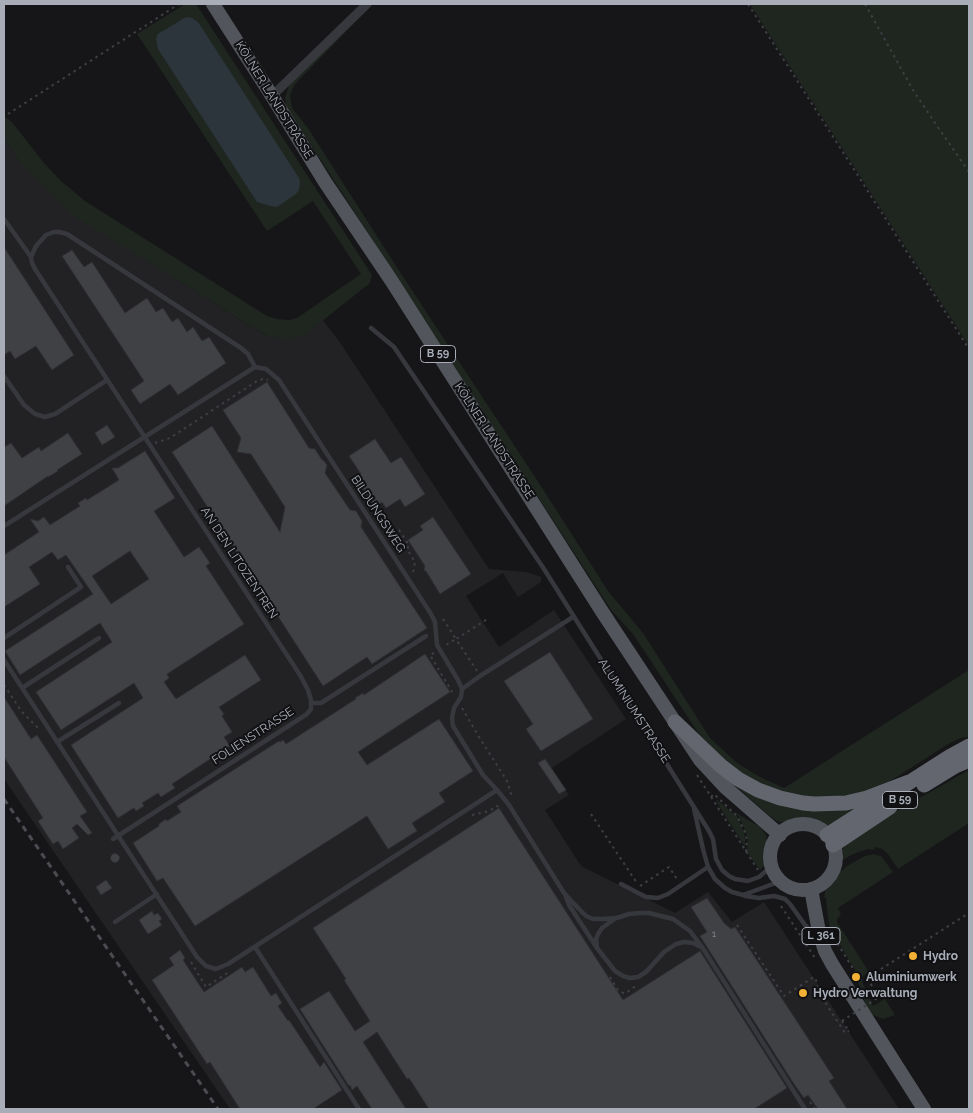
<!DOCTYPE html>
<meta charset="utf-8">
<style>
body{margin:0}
#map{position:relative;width:973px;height:1113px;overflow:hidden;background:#161618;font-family:Raleway,sans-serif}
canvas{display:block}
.frame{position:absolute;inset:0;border:5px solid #a8adb8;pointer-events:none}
</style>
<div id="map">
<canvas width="973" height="1113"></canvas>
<div class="frame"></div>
</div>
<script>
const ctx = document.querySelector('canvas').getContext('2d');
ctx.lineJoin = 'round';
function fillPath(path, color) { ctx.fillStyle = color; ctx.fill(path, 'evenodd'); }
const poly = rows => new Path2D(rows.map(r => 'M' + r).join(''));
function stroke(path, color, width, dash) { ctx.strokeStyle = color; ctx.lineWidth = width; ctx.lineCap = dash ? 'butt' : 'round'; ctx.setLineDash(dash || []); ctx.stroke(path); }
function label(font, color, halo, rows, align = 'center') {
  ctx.font = font + ' Raleway,sans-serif'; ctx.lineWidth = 4; ctx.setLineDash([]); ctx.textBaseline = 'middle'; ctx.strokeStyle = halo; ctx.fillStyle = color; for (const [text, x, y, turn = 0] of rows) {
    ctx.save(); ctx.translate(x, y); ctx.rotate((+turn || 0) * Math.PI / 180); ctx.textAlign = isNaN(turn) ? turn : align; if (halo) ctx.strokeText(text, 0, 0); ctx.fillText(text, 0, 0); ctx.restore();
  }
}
fillPath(poly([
 [4,138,19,161,178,280,245,323,268,336,322,319,339,341,489,569,527,572,541,577,541,582,518,597,503,573,466,596,499,647,554,610,626,719,552,768,569,795,545,810,581,866,675,913,708,892,732,922,764,902,899,1109,230,1109,4,779]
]), '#222225');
fillPath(poly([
 [185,4,196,4,372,275,370,283,307,333,289,340,268,336,245,323,178,280,72,215,19,161,4,138,4,116,12,122,44,163,61,181,85,201,267,316,277,319,289,320,297,318,361,274,313,201,267,231,137,34],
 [372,4,373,4,370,7,295,84,290,95,292,108,308,128,396,266,539,483,608,591,643,633,710,738,737,763,760,777,784,788,969,670,969,737,961,738,950,743,887,783,867,792,826,799,784,794,739,774,699,734,633,634,611,610,286,106,285,98,289,85],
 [750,4,969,4,969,346,801,84],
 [969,770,969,823,898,869,888,854,882,849,875,847,874,850,868,849,859,852,849,856,843,860,843,849,846,841,886,817],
 [731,782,770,800,874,799,832,825,825,825,815,820,803,818,788,822,779,822,771,817],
 [717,800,737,816,744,832,745,840,745,847,716,801],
 [733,811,760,827,766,835,768,843,765,864,760,870,747,852,748,841,746,832,738,815],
 [874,854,881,856,893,872,838,908,841,914,837,919,837,922,869,972,863,976,862,980,863,984,873,1006,885,999,895,1015,883,1019,873,1015,867,1008,856,977,858,975,830,928,828,918,826,898,824,897,826,889,838,874,847,866,865,856]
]), '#1e261f');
fillPath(poly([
 [186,17,192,18,198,22,299,178,300,182,299,190,296,194,277,207,270,206,257,202,158,49,156,39,158,34]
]), '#2c353c');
const building = poly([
 [4,247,74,355,52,370,36,346,15,359,10,351,4,355,4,247],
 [72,250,84,267,92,262,125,313,147,298,156,312,163,308,172,322,178,318,187,332,193,327,202,341,209,337,226,363,178,395,170,384,140,404,131,390,144,381,62,256,72,250],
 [267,382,309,448,315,449,322,460,323,460,327,465,325,473,350,510,356,511,362,521,361,527,427,628,372,664,367,657,323,686,172,452,212,426,280,532,285,507,251,454,237,452,241,438,223,410,267,382],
 [107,425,115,437,102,445,95,433,107,425],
 [68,433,82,454,57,470,58,471,48,477,48,476,4,506,4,447,11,443,22,458,39,447,41,451,68,433],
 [375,439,391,463,401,457,425,494,405,507,400,499,386,508,382,502,375,507,356,478,361,474,349,456,375,439],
 [145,451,175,498,154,511,184,557,199,547,210,563,206,566,244,624,167,674,169,678,164,682,176,699,245,655,261,680,219,707,224,714,222,716,232,732,224,737,230,746,172,784,175,788,161,797,158,793,142,803,144,806,136,811,134,808,118,818,71,745,143,698,134,683,61,730,36,692,112,642,100,623,20,675,5,651,93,594,66,555,58,560,52,552,29,567,40,584,4,607,4,555,39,532,30,519,38,521,44,517,50,525,80,506,78,503,86,498,87,500,119,480,112,468,118,468,145,451],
 [130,551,149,579,111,604,92,576,130,551],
 [433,517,471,574,440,594,426,571,424,570,425,566,408,540,423,530,420,526,433,517],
 [550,652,593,719,541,751,526,729,533,724,504,681,550,652],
 [425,654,450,692,358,752,367,765,439,719,473,771,439,793,445,802,412,823,417,831,388,849,367,816,195,926,163,878,157,881,133,843,159,826,159,824,166,819,167,821,181,812,177,806,279,741,280,742,283,740,286,744,356,699,355,698,363,693,364,695,425,654],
 [4,697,31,739,37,735,87,812,80,816,92,833,88,835,77,824,72,828,79,838,63,849,58,841,53,844,38,821,43,818,4,757,4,697],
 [545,759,566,790,559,794,538,763,545,759],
 [499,808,623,1000,700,951,787,1088,754,1109,429,1109,409,1078,407,1079,377,1032,363,1042,406,1109,372,1109,357,1086,352,1090,350,1085,349,1086,300,1009,329,991,355,1031,370,1021,344,980,346,979,313,928,499,808],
 '110.5 858a4.5 4.5 0 1 1 9 0a4.5 4.5 0 1 1-9 0Z',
 [106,880,112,888,101,895,96,887,106,880],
 [707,898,724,923,731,929,735,927,834,1078,829,1081,847,1109,818,1109,808,1095,804,1098,794,1084,700,936,707,932,691,907,707,898],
 [152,911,154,915,158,913,162,919,159,921,162,925,148,934,139,920,152,911],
 [180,950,185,958,183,960,204,992,242,967,245,972,253,967,271,996,276,993,282,1003,278,1006,288,1021,289,1020,320,1067,324,1062,342,1090,313,1109,240,1109,210,1062,207,1064,152,980,174,965,169,958,180,950]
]);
fillPath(building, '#404145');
stroke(building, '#303034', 1);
stroke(poly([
 [748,4,969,349],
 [865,4,913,90,935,123,969,172],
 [8,114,179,4],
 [155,443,170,438,257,381,263,379,268,380],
 [388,537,399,530,409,545,407,549,415,562,413,573],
 [443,619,456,639,446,645],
 [434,653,430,655,454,695],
 [477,671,456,639,489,618],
 [4,685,22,712,40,730],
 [462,708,479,737,507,781,512,797],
 [697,775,758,870],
 [711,797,714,794,737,816,745,832,747,840,746,852],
 [591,814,637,883],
 [472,815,489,811,497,806,502,809],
 [640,886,669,867,677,879],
 [781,906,815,958],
 [737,925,784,996,814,977,817,982,818,991,821,996,845,1033,849,1031],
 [834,938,857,975],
 [191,962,206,987,229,972],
 [610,977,618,990,623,993,626,993,637,985],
 [879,997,867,978,969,913],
 [842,1021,849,1031],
 [810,1102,815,1109]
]), '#3d3f44', 2, [2.5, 4]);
stroke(poly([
 [4,219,31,257,32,263,35,269,300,675,308,690,311,700,311,709,307,714,113,839],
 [31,257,36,246,46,235,54,232,59,232,67,234,241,348,248,354,255,367],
 [371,328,394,347,544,569,709,831,713,839,716,859,722,870,729,876,735,879,748,881,759,877,772,866],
 [255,367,266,369,279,380,431,614,435,622,437,645,458,680,462,689],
 [4,376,24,405,35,414,45,417,55,414,107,380],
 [4,526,255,367],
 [4,638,81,587,68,567],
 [4,660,197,957,206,966,216,969,228,964,497,790,483,775,453,726,452,718,454,708,461,697,462,689,480,676,573,617],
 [22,688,99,638],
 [312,703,321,703,426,636],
 [57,742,119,703],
 [497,790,509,805,564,893,579,909,586,916,593,919,603,919,617,918,629,914,640,913,649,913,673,919,690,931,702,947,805,1109],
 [694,809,703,849,708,867,715,879,725,888,732,892,743,895,781,881],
 [621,884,646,897,658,898,668,894,708,867],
 [745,896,759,898,774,896,785,899,790,904,805,925,816,936],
 [566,897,569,905,597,948,615,971,623,976,630,978,638,977,646,972,664,952,676,944,684,942,693,943,701,947],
 [115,922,157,894],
 [255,947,359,1109],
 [597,947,596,939,598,934,602,928,616,918]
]), '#37383d', 4.5);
stroke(poly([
 [272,96,367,4]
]), '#37383d', 9);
stroke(poly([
 [213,4,272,96,325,182,391,280,603,613,700,760,725,787,780,835],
 '770 857a33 33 0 1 1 66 0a33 33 0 1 1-66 0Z',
 [811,889,819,932,825,951,832,964,924,1109]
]), '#53555c', 14);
stroke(poly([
 [675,722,721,766,738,779,758,790,780,798,803,803,814,804,846,803,867,798,909,782],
 [924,785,955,766,969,760],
 [827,835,949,757,969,746],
 [833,845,890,807]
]), '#63666e', 15);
stroke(poly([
 [4,799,218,1109]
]), '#4a4c52', 3, [6, 5]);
stroke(poly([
 [842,1021,879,997]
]), '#3d3f44', 2, [2.5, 4]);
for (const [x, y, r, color] of [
 [913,956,5,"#f2b134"],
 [856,977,5,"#f2b134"],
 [803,993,5,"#f2b134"]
]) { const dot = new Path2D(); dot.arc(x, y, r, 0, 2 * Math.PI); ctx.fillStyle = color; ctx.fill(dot); stroke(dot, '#111113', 2); }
label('10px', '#8e929b', null, [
 ["1",714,934]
]);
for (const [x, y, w] of [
 [438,354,35],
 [900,800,35],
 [821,936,38]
]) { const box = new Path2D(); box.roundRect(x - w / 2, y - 8.5, w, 17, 4); ctx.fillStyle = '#111113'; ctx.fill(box); stroke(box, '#a8adb8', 1); }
label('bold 11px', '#a8adb8', null, [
 ["B 59",438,354],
 ["B 59",900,800],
 ["L 361",821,936]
]);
label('12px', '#a8adb8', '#111113', [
 ["KÖLNER LANDSTRASSE",274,100,58],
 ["KÖLNER LANDSTRASSE",494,441,57],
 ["BILDUNGSWEG",378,514,57],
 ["AN DEN LITOZENTREN",239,563,57],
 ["ALUMINIUMSTRASSE",634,711,57],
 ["FOLIENSTRASSE",253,736,-33]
]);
label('bold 12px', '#a8adb8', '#111113', [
 ["Hydro",923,956],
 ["Aluminiumwerk",866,977],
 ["Hydro Verwaltung",813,993]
], 'left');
</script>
